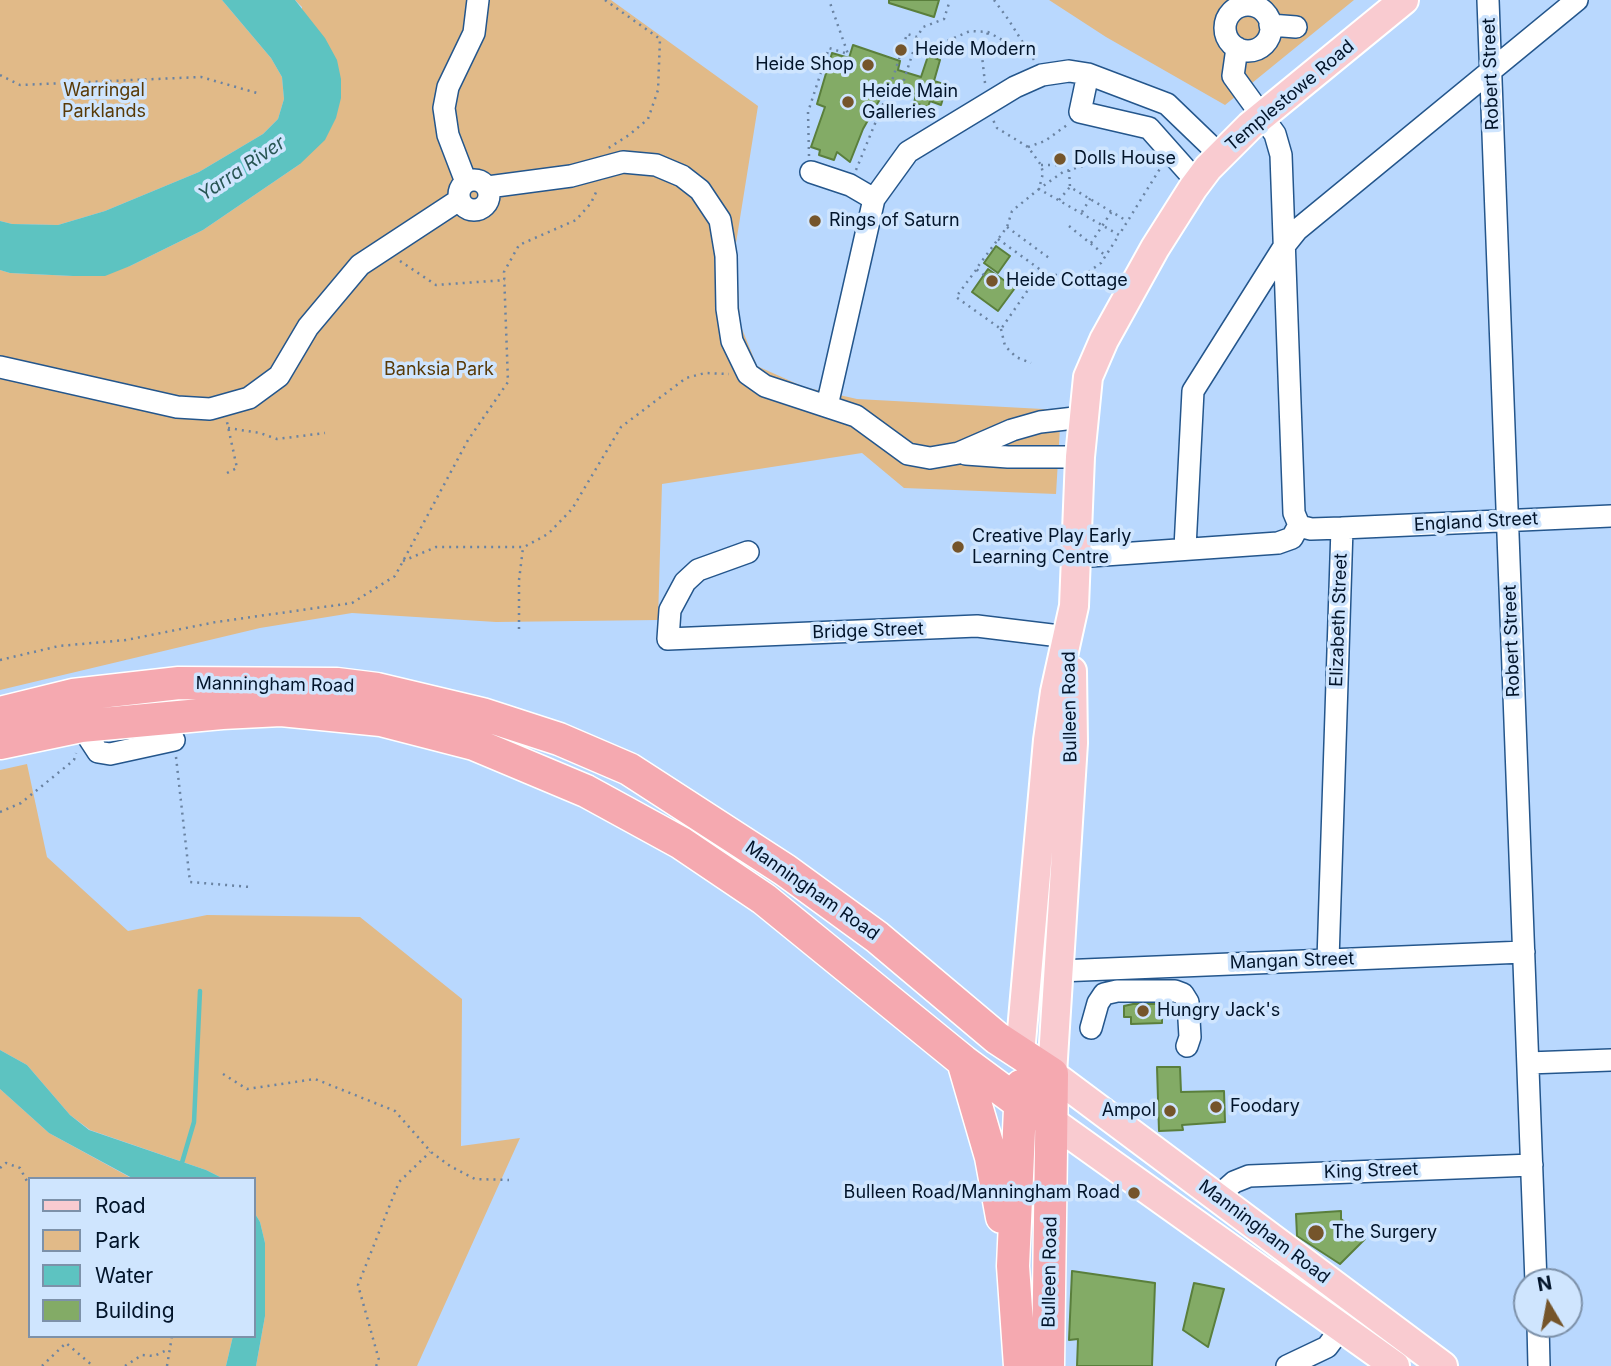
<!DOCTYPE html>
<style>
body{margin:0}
#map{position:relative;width:1611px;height:1366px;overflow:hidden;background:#b9d8fe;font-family:Inter,sans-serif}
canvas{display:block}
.legend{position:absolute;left:28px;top:1177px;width:228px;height:161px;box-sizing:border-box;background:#cfe5fe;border:2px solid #7d91a9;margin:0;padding:9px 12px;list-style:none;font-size:21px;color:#02142a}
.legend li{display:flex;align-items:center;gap:14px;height:35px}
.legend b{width:35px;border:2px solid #7d91a9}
.north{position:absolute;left:1513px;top:1268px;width:70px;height:70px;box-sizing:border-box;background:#cfe5fe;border:2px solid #7d91a9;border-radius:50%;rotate:350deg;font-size:19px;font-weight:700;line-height:28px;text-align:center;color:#02142a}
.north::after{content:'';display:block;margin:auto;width:24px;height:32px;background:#75552b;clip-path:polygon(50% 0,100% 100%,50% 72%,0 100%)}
</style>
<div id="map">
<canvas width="1611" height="1366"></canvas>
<ul class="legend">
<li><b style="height:9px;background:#f9cbd0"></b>Road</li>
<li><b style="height:19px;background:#e1ba88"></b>Park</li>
<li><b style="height:19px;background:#5dc3c1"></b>Water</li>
<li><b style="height:19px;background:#83ab66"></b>Building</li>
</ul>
<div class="north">N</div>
</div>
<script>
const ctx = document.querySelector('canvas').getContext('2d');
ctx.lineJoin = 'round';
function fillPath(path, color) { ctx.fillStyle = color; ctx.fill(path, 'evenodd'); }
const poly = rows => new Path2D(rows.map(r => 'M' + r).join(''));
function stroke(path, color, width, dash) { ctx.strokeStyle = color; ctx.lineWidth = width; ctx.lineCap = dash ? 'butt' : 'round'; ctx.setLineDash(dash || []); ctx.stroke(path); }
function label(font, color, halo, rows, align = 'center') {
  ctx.font = font + ' Inter,sans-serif'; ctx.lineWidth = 7; ctx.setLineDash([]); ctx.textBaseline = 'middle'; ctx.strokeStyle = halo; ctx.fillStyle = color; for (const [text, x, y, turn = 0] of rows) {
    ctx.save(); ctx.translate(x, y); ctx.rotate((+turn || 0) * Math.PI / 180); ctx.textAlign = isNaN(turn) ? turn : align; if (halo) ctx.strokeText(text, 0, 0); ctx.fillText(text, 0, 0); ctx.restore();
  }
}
fillPath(poly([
 [0,0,222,0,271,58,282,77,284,99,278,119,263,134,199,172,105,211,58,225,12,224,0,221],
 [295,0,611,0,758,106,736,243,740,324,757,366,804,387,857,399,1061,410,1056,494,904,488,862,453,662,484,658,620,496,622,352,613,260,628,0,690,0,270,10,273,73,276,130,266,203,230,300,164,302,7],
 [1049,0,1354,0,1225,105,1106,37],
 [27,764,47,857,128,931,207,915,360,917,462,999,461,1146,520,1138,417,1366,256,1366,265,1316,265,1243,260,1222,254,1212,254,1179,224,1179,206,1170,90,1130,70,1115,27,1065,0,1050,0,770],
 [0,1089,49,1133,133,1179,30,1179,30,1336,233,1336,226,1366,0,1366]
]), '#e1ba88');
fillPath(poly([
 [222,0,295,0,325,38,337,60,341,79,341,98,336,118,325,140,300,164,203,230,130,266,105,276,73,276,10,273,0,270,0,221,12,224,58,225,105,211,199,172,263,134,278,119,284,99,282,77,271,58],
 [0,1050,27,1065,70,1115,89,1130,206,1170,224,1179,134,1179,49,1133,0,1089],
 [254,1212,260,1222,265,1243,265,1316,256,1366,226,1366,233,1336,254,1336]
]), '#5dc3c1');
stroke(poly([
 [181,1166,194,1122,200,991]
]), '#5dc3c1', 4.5);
const building = poly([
 [889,0,939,0,934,17,889,3,889,0],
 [853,45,900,61,898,70,921,77,928,56,940,60,934,81,947,85,941,105,930,101,928,107,914,103,916,94,885,85,880,99,863,129,850,162,837,152,834,160,819,155,820,150,811,147,825,107,817,104,832,53,849,58,853,45],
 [996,246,1010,256,998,273,984,263,996,246],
 [988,269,1015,288,998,311,972,292,988,269],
 [1133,1004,1162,1004,1162,1023,1131,1024,1131,1017,1124,1017,1124,1006,1133,1004],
 [1157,1067,1180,1067,1181,1092,1224,1091,1225,1122,1182,1125,1183,1130,1159,1131,1157,1067],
 [1341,1211,1341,1219,1365,1239,1340,1264,1297,1236,1296,1214,1341,1211],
 [1072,1271,1155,1283,1152,1366,1077,1366,1078,1339,1069,1340,1072,1271],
 [1194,1283,1224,1289,1208,1347,1183,1330,1194,1283]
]);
fillPath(building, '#83ab66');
stroke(building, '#5a7f3c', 2);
const minor = poly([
 [1488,0,1536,1282],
 '1225 28a23 23 0 1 1 46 0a23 23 0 1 1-46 0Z',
 [1270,25,1296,27],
 [1237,48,1233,76,1275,134,1281,155,1294,513,1299,525,1303,527,1311,529,1342,528,1328,960],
 [811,172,850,185,874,199],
 '459 195a15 15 0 1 1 30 0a15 15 0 1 1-30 0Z',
 [466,182,448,135,444,108,448,87,474,33,478,0],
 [1197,182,1149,128,1080,112,1088,74,1167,104,1220,155],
 [488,187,571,176,623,162,656,165,682,176,700,190,720,220,726,256,727,309,732,341,748,374,765,386,856,416,908,454,930,458,959,453,1012,430,1040,422,1083,417],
 [0,367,177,407,210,409,249,398,279,376,308,327,360,265,459,200],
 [827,406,874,199,908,152,1015,87,1042,75,1069,71,1088,74],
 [966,454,1008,457,1080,457],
 [1342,528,1611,516],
 [1185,548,1193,391,1285,245,1297,230,1577,0],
 [748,552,698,570,685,582,670,610,668,639,977,626,1068,637],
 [1076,557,1278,543,1292,538,1299,525],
 [81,726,98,752,110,754,174,740],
 [1059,971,1524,952],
 [1091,1028,1098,1003,1104,994,1117,991,1175,991,1183,994,1188,1002,1190,1037,1187,1046],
 [1528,1063,1611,1060],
 [1221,1199,1225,1190,1234,1182,1249,1176,1532,1165],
 [1538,1324,1539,1366],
 [1287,1366,1327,1347,1342,1327]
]);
const major = poly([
 [1072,671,1073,743,1052,1074,1443,1366],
 [1020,1053,1048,740,1055,692,1074,606,1080,457,1088,377,1104,340,1155,248,1193,188,1208,168,1250,126,1404,0],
 [1050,1120,1395,1366]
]);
const highway = poly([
 [0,713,73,695,179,683,337,684,377,689,482,714,559,739,629,769,785,870,877,937,997,1038,1052,1074,1048,1366],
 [0,743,81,726,222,713,281,710,381,720,474,744,586,791,681,843,764,899,963,1061,1021,1104,1050,1120],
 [963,1061,991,1157,1002,1217],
 [1020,1366,1013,1266,1021,1086]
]);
stroke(minor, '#24568c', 24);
stroke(major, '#fff', 32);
stroke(highway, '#fff', 35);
stroke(poly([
 [605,0,660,39,658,90,648,119,629,135,607,149],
 [994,0,1008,19,1034,60],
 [917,39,915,46,928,49,970,31,988,32,1013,46,1025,44],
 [0,75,20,85,201,77,257,93],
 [985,83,982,56,988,32],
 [882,93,898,98,915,46],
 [1028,147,1045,141,1067,125],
 [809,156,808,112,829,48,848,54,829,0],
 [1096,162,1063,172,1039,189,1119,235,1161,167],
 [1041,165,1057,165],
 [856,170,890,87,907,34,917,37,923,27,944,19,950,0],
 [1069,170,1070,187,1127,221],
 [1059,200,1070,187],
 [1082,212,1091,197],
 [1069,226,1106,256],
 [1007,227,1049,258],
 [998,239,1049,276],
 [1091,243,1112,211],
 [400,261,436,285,505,280],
 [976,270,956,297,1001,329,1030,287,1039,280,1056,275,1081,277,1101,263,1119,235],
 [984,275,976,269,1007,227,1012,211,1039,189,1043,173,1041,165,1028,147,997,128,993,120],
 [1001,329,1005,346,1016,357,1031,363],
 [228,428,260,433,277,439,325,433],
 [227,473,237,468,227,422],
 [403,561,436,547,524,547,548,534,572,509,621,427,686,378,705,373,729,374],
 [519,629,519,580,523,548],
 [0,660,59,646,126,640,216,622,352,603,395,576,468,440,508,382,504,272,519,245,576,220,591,203,598,188],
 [176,757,190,882,250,887],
 [0,812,21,803,74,760,76,753],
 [223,1074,247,1089,315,1079,395,1111,431,1152,450,1166,475,1179,509,1180],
 [0,1168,6,1163,20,1168,30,1187],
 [42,1366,66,1343,93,1366],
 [125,1366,142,1355,154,1356,169,1349],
 [167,1366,172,1336],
 [376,1366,379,1360,358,1285,399,1182,430,1152]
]), '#6a83a2', 2.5, [2, 5]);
stroke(minor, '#fff', 21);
stroke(major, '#f9cbd0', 28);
stroke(highway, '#f5a9b0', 32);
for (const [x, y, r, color] of [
 [901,50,7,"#75552b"],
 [868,65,7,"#75552b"],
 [848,102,7,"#75552b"],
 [1060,159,7,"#75552b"],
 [815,221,7,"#75552b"],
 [992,281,7,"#75552b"],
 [958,547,7,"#75552b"],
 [1143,1011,7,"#75552b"],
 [1216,1107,7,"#75552b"],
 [1170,1111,7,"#75552b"],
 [1134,1193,7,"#75552b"],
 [1316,1233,9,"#75552b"]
]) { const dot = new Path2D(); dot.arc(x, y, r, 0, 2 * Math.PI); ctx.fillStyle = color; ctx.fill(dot); stroke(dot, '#cfe5fe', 2.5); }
label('18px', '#02142a', '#cfe5fe', [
 ["Heide Modern",915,50],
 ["Heide Shop",854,65,"right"],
 ["Heide Main",862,92],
 ["Galleries",862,113],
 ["Dolls House",1074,159],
 ["Rings of Saturn",829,221],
 ["Heide Cottage",1006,281],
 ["Creative Play Early",972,537],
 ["Learning Centre",972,558],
 ["Hungry Jack's",1157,1011],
 ["Foodary",1230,1107],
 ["Ampol",1156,1111,"right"],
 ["Bulleen Road/Manningham Road",1120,1193,"right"],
 ["The Surgery",1332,1233]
], 'left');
label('18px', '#02142a', '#cfe5fe', [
 ["Robert Street",1491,74,-92],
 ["Templestowe Road",1290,96,-40],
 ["England Street",1476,522,-3],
 ["Elizabeth Street",1339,620,-88],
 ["Bridge Street",868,631,-2],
 ["Robert Street",1512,641,-92],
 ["Manningham Road",275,685,1],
 ["Bulleen Road",1070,707,-91],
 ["Manningham Road",812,891,35],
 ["Mangan Street",1292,961,-2],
 ["King Street",1371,1171,-2],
 ["Manningham Road",1264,1232,37],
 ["Bulleen Road",1050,1272,-89]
]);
label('18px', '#593a07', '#cfe5fe', [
 ["Warringal",104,91],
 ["Parklands",104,112],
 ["Banksia Park",439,370]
]);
label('italic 19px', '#285654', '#cfe5fe', [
 ["Yarra River",242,169,-34]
]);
</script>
